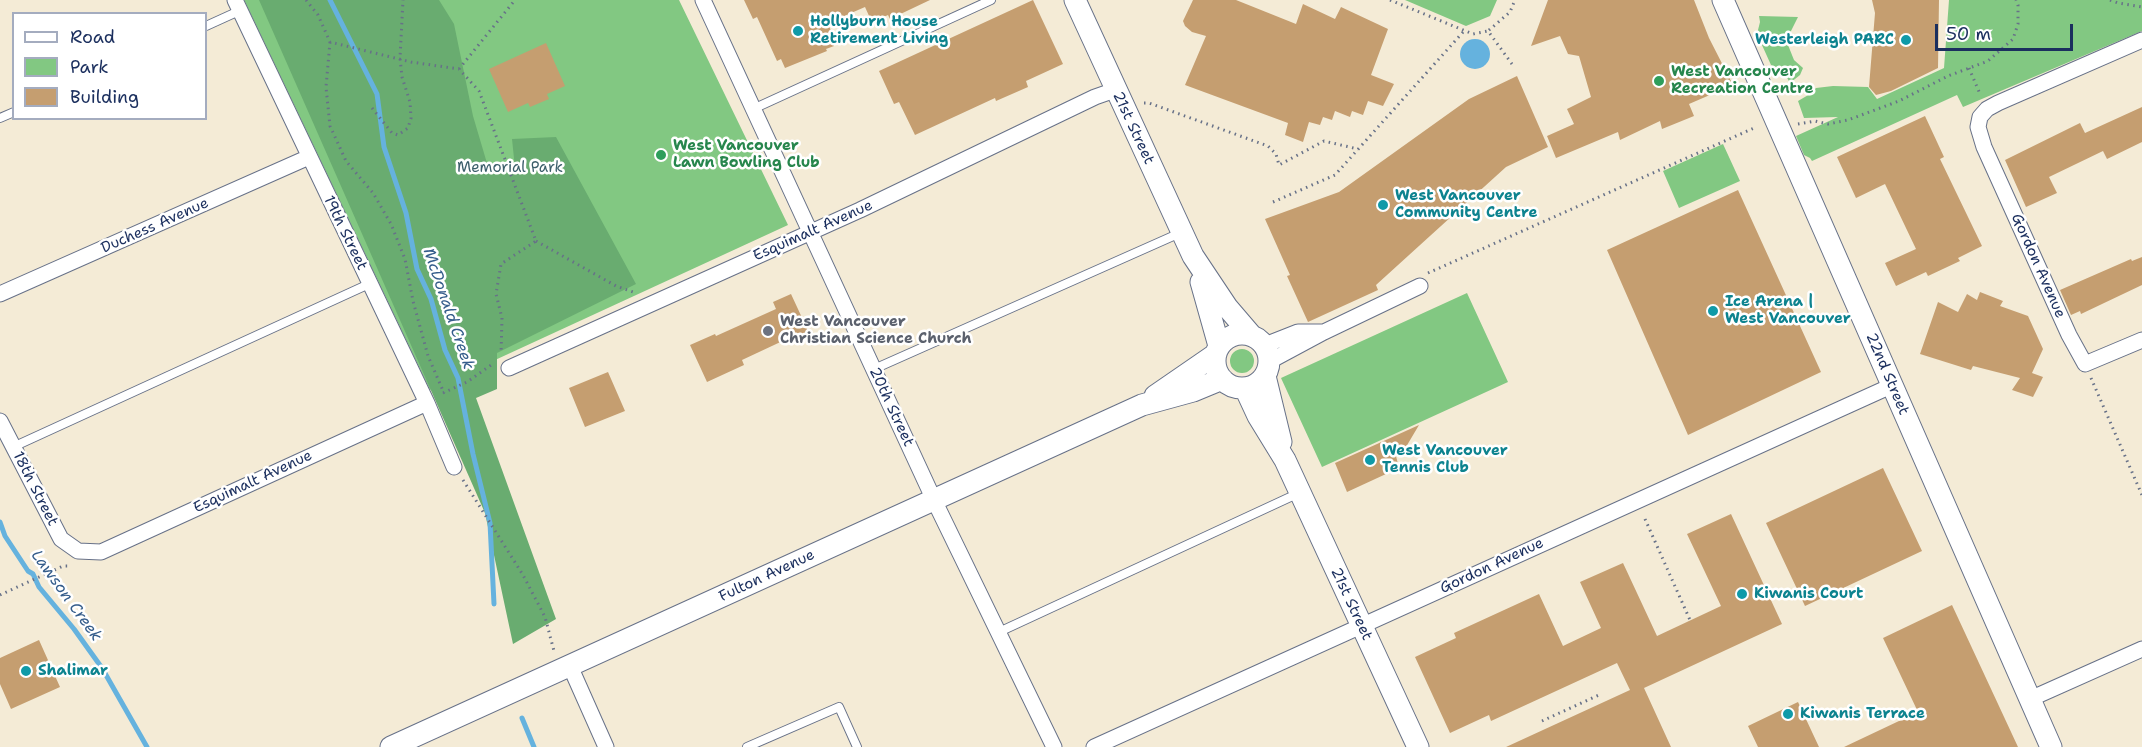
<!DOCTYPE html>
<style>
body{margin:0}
#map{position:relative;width:2142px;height:747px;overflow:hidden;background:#f4ebd6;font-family:"Shantell Sans",sans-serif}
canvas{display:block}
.legend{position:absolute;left:12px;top:12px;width:195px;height:108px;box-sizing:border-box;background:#fff;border:2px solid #a4acbf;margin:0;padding:8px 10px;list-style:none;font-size:18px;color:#1b2f5e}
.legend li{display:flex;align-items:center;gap:12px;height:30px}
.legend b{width:30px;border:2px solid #a4acbf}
.scale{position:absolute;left:1935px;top:24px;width:138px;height:27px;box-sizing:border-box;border:3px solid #1b2f5e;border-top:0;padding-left:8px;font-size:18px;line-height:21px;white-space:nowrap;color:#1b2f5e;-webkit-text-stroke:4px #fff;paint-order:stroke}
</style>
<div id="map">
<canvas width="2142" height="747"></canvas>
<ul class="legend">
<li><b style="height:8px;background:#fff"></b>Road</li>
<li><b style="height:16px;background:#82c882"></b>Park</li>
<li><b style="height:16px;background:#c59e70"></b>Building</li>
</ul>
<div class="scale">50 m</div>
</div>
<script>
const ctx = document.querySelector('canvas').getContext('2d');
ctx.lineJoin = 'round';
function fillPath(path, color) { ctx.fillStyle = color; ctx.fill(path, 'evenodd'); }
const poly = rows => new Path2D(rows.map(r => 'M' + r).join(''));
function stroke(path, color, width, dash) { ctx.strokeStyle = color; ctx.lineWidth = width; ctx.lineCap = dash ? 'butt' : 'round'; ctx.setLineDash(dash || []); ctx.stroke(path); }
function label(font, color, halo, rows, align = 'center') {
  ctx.font = font + ' "Shantell Sans",sans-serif'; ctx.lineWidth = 5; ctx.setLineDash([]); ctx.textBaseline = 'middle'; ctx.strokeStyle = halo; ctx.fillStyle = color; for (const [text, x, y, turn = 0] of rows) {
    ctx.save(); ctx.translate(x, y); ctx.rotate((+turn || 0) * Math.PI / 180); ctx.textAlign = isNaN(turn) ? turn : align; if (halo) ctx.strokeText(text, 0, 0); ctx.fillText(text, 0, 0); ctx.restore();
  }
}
fillPath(poly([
 [244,0,679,0,788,225,430,390],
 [1405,0,1497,0,1490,16,1466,26],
 [1949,0,2142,0,2142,31,1963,107,1957,95,1812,161,1810,158,1804,155,1796,136,1838,117,1804,118,1798,101,1810,94,1816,88,1833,86,1868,87,1877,99,1944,68],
 [1759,16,1798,17,1789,35,1788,45,1794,60,1803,68,1800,75,1790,83,1785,74,1771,65,1757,34,1760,22],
 [1723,144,1740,181,1679,208,1663,171],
 [1467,293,1508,382,1322,467,1281,378],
 '1230 361a12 12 0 1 1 24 0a12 12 0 1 1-24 0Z'
]), '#82c882');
fillPath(poly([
 [259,0,439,0,454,24,473,116,489,170,515,168,512,139,556,137,636,284,497,353,497,389,476,398,556,619,513,644,485,513]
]), '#69ac70');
fillPath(poly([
 '1460 54a15 15 0 1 1 30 0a15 15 0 1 1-30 0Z'
]), '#65b2de');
stroke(poly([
 [330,0,377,94,384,147,406,213,417,269,431,299,445,350,458,378,473,454,490,523,494,604],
 [0,522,5,536,28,571,33,574,39,587,74,629,102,668,147,747],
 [522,718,534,747]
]), '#65b2de', 5);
fillPath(poly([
 [744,0,930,0,890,19,888,15,877,20,875,16,870,18,865,7,828,23,833,36,830,37,834,46,826,49,827,51,785,68,781,59,777,61,757,17,753,19],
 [1033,0,1063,64,1026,81,1028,87,996,101,995,98,915,135,899,102,894,104,879,71],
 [1193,0,1236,0,1296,24,1303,4,1335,19,1341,7,1388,29,1371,75,1394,84,1383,106,1368,101,1363,115,1352,111,1350,117,1335,111,1332,120,1323,117,1320,125,1309,122,1303,142,1285,135,1288,123,1185,85,1206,36,1192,32,1185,26,1183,21],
 [1548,0,1694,0,1709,38,1733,85,1689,104,1694,116,1662,129,1660,121,1620,140,1618,132,1556,158,1547,136,1574,124,1567,109,1591,97,1579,56,1568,54,1560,36,1531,46],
 [1872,0,1939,0,1938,68,1891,91,1876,95,1869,87,1875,13],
 [546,43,565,86,547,94,549,99,530,107,528,103,508,112,489,69],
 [1517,76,1548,147,1506,167,1376,285,1378,290,1308,322,1287,276,1290,275,1265,219,1339,192,1469,99],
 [2142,107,2142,142,2107,159,2103,151,2049,177,2057,193,2026,207,2005,160,2080,123,2085,133],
 [1925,116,1944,157,1940,159,1982,246,1958,258,1960,261,1928,276,1926,272,1896,286,1885,263,1916,249,1885,184,1856,198,1837,157],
 [1738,190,1821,372,1688,435,1607,250],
 [2142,257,2142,285,2081,314,2080,311,2071,315,2060,290,2131,259,2132,261],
 [1980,292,2003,301,2000,306,2028,316,2043,349,2032,373,2043,377,2033,397,2012,390,2020,378,1973,366,1971,370,1920,354,1938,302,1958,312,1967,294,1977,300],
 [791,294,810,335,792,344,789,338,742,360,744,365,707,382,690,345,715,334,716,336,776,309,773,302],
 [608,372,625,411,585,427,569,388],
 [1419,425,1403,452,1396,456,1399,468,1347,492,1335,463],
 [1883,468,1922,551,1805,606,1766,523],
 [1731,514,1782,624,1644,688,1671,747,1506,747,1630,690,1617,663,1491,721,1489,715,1450,733,1415,657,1456,638,1454,633,1539,594,1563,646,1601,628,1580,582,1623,563,1657,636,1721,606,1687,534],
 [1952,605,2018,747,1844,747,1918,712,1883,638],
 [39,640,60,687,11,709,0,684,0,658],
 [1798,702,1819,747,1758,747,1748,726]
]), '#c59e70');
const lane = poly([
 [206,26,239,11],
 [753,109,991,0],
 [0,118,14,112],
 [874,369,1180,233],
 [13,447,369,284],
 [999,632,1299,493],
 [747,747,839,707,857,747]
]);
const street = poly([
 [235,0,427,403,454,467],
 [703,0,934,500,1054,747],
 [2142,40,1998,103,1987,109,1980,117,1978,127,1984,147,2069,335,2085,364,2142,340],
 [0,294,309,157],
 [1265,345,1298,332,1324,332],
 [1270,361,1324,332,1420,286],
 [509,368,860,210,1095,97,1115,90],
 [0,421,61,539,78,551,101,552,427,403],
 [570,666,606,747],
 [2030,699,2142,649],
 [1094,747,1891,386]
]);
const secondary = poly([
 [1075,0,1193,256,1227,307,1251,335],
 [1723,0,2051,747],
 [1201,282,1219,346],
 '1215 361a27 27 0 1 1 54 0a27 27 0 1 1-54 0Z',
 [1265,376,1281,442],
 [1245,388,1258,416,1285,460,1418,747],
 [1155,396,1216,354],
 [391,747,1142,405,1193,391,1222,379]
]);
stroke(lane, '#677188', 10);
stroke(street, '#677188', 17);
stroke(secondary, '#677188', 23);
stroke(poly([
 [306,0,318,15,330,42,411,62,459,69,479,91,536,241,501,264,496,294,502,318,501,354],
 [1390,0,1473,34,1488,31],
 [2110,0,2118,3,2142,7],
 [330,42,326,87,330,126,346,161,373,193,391,224,405,259,413,301,428,356,444,393],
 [1512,64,1488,31,1510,12,1515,0],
 [1969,68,1980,94],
 [459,69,515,0],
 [1144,103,1149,103,1268,146,1276,154,1279,165,1324,141,1358,149],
 [372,108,392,133,398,135,408,128,411,118,410,102,402,77,400,58,403,0],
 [1798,124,1815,121,1828,124,1848,120,1899,101,1948,76,1988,61,2013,39,2018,24,2018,5,2016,0],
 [1273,202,1335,175,1464,31],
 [536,241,616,286,636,293],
 [1428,273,1754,128],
 [2091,378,2142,495],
 [443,393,467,382,494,363],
 [463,480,523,575,545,617,554,651],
 [1645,519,1690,620],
 [0,595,63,566,70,566],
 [1542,721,1601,694]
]), '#677188', 3, [1.5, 4.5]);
stroke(lane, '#fff', 8);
stroke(street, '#fff', 15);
stroke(secondary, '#fff', 21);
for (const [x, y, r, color] of [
 [798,31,6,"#0f9aa8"],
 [1906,40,6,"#0f9aa8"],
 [1659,81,6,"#2e9e5b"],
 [661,155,6,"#2e9e5b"],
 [1383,205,6,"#0f9aa8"],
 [1713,311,6,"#0f9aa8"],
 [768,331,6,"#6b7280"],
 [1370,460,6,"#0f9aa8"],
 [1742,594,6,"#0f9aa8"],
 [26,671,6,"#0f9aa8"],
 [1788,714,6,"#0f9aa8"]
]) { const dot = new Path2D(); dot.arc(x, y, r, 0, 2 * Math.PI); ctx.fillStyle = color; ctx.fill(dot); stroke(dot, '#fff', 2); }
label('bold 15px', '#0d838f', '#fff', [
 ["Hollyburn House",810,22],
 ["Retirement Living",810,39],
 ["Westerleigh PARC",1894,40,"right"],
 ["West Vancouver",1395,196],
 ["Community Centre",1395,213],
 ["Ice Arena |",1725,302],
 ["West Vancouver",1725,319],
 ["West Vancouver",1382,451],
 ["Tennis Club",1382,468],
 ["Kiwanis Court",1754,594],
 ["Shalimar",38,671],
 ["Kiwanis Terrace",1800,714]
], 'left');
label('bold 15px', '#27864d', '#fff', [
 ["West Vancouver",1671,72],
 ["Recreation Centre",1671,89],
 ["West Vancouver",673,146],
 ["Lawn Bowling Club",673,163]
], 'left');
label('15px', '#1b2f5e', '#fff', [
 ["21st Street",1133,128,65],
 ["Duchess Avenue",155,226,-24],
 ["Esquimalt Avenue",813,231,-24],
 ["19th Street",345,233,64],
 ["Gordon Avenue",2038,266,66],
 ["22nd Street",1887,374,67],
 ["20th Street",891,407,65],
 ["Esquimalt Avenue",253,482,-25],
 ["18th Street",35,489,63],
 ["Gordon Avenue",1492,566,-25],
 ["Fulton Avenue",767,576,-25],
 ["21st Street",1351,604,65]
]);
label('15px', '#3a5d69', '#fff', [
 ["Memorial Park",510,168]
]);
label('bold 15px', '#5b616d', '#fff', [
 ["West Vancouver",780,322],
 ["Christian Science Church",780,339]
], 'left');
label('italic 16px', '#355d8b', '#fff', [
 ["McDonald Creek",448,309,71],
 ["Lawson Creek",66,596,54]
]);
</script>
